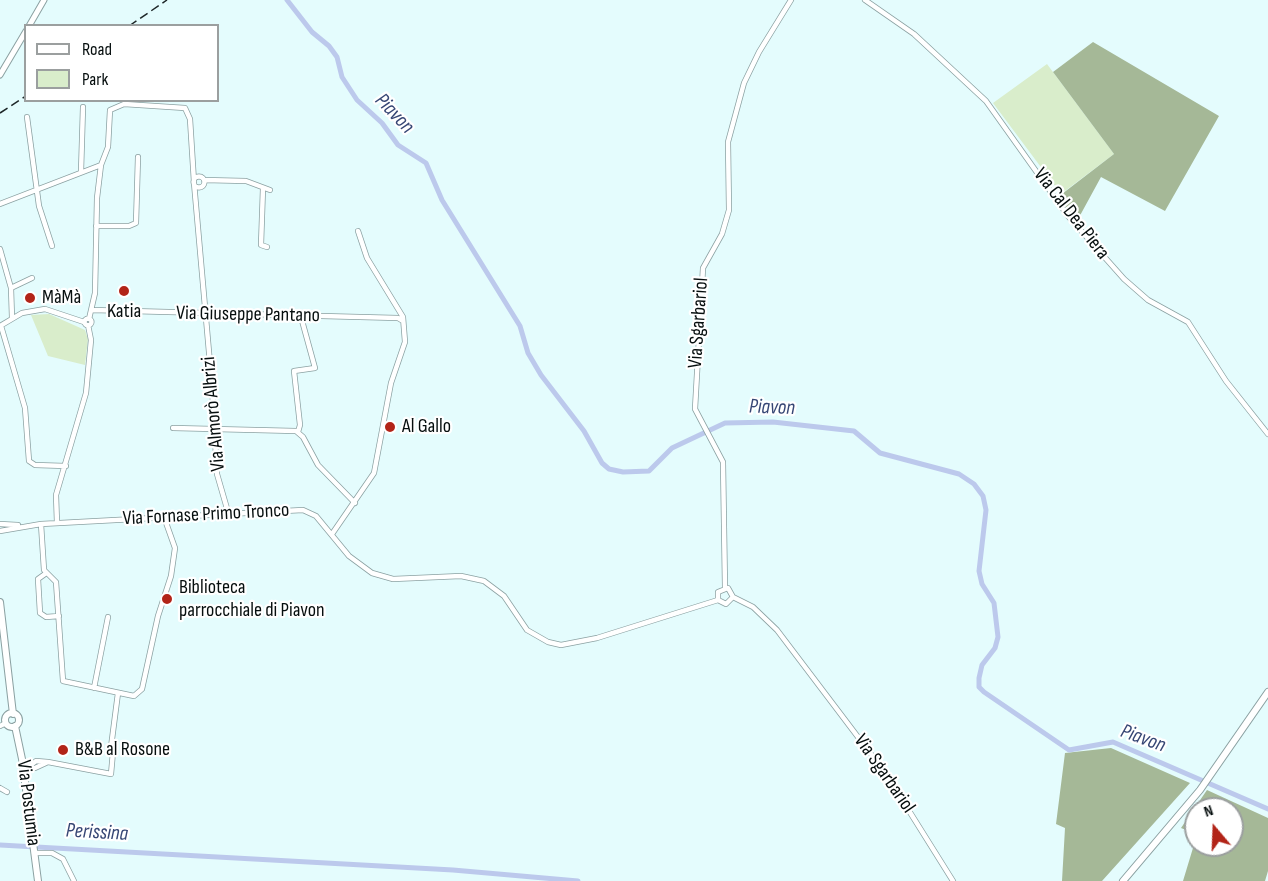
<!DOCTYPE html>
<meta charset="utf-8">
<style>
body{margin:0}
#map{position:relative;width:1268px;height:881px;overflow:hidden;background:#e4fcfd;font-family:"Sofia Sans Condensed",sans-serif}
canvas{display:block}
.legend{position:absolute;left:24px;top:24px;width:195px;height:78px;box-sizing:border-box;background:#fff;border:2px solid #9b9f9f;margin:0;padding:8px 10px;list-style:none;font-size:18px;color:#060e0e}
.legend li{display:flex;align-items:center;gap:12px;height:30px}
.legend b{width:30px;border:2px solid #9b9f9f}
.north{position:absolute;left:1184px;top:797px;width:60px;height:60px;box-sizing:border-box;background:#fff;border:2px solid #9b9f9f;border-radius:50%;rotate:341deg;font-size:16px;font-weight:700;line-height:24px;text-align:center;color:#060e0e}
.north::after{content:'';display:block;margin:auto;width:21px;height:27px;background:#b22418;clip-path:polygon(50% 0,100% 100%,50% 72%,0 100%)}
</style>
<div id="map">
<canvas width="1268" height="881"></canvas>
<ul class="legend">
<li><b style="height:8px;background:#fff"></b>Road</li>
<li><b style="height:16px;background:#d9edcb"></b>Park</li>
</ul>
<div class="north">N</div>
</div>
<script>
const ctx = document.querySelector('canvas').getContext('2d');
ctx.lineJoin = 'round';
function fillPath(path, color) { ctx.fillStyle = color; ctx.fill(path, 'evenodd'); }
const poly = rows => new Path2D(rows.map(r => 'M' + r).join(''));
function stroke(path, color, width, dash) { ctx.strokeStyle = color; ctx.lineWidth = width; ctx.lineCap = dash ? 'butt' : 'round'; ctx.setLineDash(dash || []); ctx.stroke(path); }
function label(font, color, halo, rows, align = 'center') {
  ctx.font = font + ' "Sofia Sans Condensed",sans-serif'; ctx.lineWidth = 4.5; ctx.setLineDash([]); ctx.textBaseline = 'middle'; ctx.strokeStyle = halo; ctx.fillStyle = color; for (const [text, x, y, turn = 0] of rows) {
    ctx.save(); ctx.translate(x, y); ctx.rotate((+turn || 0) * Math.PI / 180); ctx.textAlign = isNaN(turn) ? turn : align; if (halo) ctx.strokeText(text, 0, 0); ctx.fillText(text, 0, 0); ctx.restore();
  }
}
fillPath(poly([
 [1047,64,1114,154,1061,194,993,103],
 [49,314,85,330,88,339,85,365,48,356,31,315]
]), '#d9edcb');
fillPath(poly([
 [1093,42,1219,116,1165,211,1101,177,1077,221,1058,197,1114,154,1053,72],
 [1111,748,1190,783,1102,881,1062,881,1065,828,1056,824,1065,753],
 [1207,790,1268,818,1268,871,1265,881,1183,881,1196,838,1196,845,1232,845,1232,809,1196,809,1196,834,1181,828]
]), '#a5b897');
stroke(poly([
 [287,0,312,32,329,46,337,57,342,77,357,100,382,123,398,145,426,163,442,200,520,326,528,353,541,375,584,431,602,463,609,469,623,472,649,471,672,448,725,423,773,422,854,431,880,453,959,474,974,484,983,496,986,510,979,571,982,584,994,603,998,637,995,648,982,665,979,678,979,687,984,692,1069,750,1113,742,1268,809],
 [0,845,453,870,578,881]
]), '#bcc9ec', 5);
const minor = poly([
 [865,0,914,34,986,101,1068,216,1124,279,1148,300,1188,322,1226,381,1268,434],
 [27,117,39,206,52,246],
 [81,172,83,107],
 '193.5 182a5.5 5.5 0 1 1 11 0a5.5 5.5 0 1 1-11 0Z',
 [204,180,246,181,270,190],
 [194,183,212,386,217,474,228,512],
 [263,188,261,245,267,247],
 [0,204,101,165],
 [96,226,129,226,136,223,138,157],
 [0,249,11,288,12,318],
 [11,288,32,278],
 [92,310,398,318,403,321],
 '84.5 322a3.5 3.5 0 1 1 7 0a3.5 3.5 0 1 1-7 0Z',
 [89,319,95,293,97,198,101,165,108,147,110,110,124,104,185,108,190,119,194,182],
 [0,326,22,313,45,309,84,322],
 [1,326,25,408,29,461,35,465,66,466],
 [173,428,296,431,303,437,318,465,355,503],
 [298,432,300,425,294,371,315,368,301,317],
 [57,523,56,495,86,393,91,340,88,325],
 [0,524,18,525],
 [41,524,44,570,56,582,63,681,134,696,142,689,158,616,171,576,175,548,164,517],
 [0,531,41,524,303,510,316,516,349,556,372,573,393,579,461,576,484,581,504,596,527,630,548,642,561,645,597,638,718,600],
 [332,534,374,473,391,383,405,342,403,317,367,258,358,231],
 [45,574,38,579,40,613,46,617,59,616],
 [725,588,723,462,695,409,703,268,722,234,729,210,728,142,744,83,759,52,791,0],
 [718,600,718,592,728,588,733,597,753,607,777,630,886,774,953,881],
 [718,600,726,604,733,597],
 [94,688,108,617],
 [0,726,6,723],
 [111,747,118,693],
 [48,762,111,774,113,752],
 [24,769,35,768,48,762,36,761,27,768],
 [0,788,7,792],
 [34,853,52,853,63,859,74,881]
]);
const tertiary = poly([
 [29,26,44,0],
 [0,75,26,31]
]);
const secondary = poly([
 [0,602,13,714],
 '5 720a7 7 0 1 1 14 0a7 7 0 1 1-14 0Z',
 [15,726,22,759,38,881],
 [1123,881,1200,790,1268,692]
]);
stroke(minor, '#8ba1a2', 6);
stroke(tertiary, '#8ba1a2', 7);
stroke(secondary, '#8ba1a2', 8);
stroke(minor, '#fff', 4.5);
stroke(tertiary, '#fff', 5);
stroke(secondary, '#fff', 6);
stroke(poly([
 [129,26,167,0],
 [0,113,26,96]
]), '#1d2627', 1.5, [9, 4.5]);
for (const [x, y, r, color] of [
 [124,291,6,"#b22418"],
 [30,298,6,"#b22418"],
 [390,427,6,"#b22418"],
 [167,599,6,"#b22418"],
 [63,750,6,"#b22418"]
]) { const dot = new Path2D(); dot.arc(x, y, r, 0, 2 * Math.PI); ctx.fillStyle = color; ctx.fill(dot); stroke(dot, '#fff', 2); }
label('20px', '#060e0e', '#fff', [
 ["Via Cal Dea Piera",1071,214,52],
 ["Via Giuseppe Pantano",248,315,1],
 ["Via Sgarbariol",699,323,-86],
 ["Via Almorò Albrizi",214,414,-95],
 ["Via Fornase Primo Tronco",206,515,-3],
 ["Via Sgarbariol",884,774,55],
 ["Via Postumia",28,803,83]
]);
label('20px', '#060e0e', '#fff', [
 ["MàMà",42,298],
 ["Katia",124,312,"center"],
 ["Al Gallo",402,427],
 ["Biblioteca",179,588],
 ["parrocchiale di Piavon",179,611],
 ["B&B al Rosone",75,750]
], 'left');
label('italic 21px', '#374775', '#fff', [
 ["Piavon",394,114,46],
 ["Piavon",772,408,2],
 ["Piavon",1143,739,20],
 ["Perissina",97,833,3]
]);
</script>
